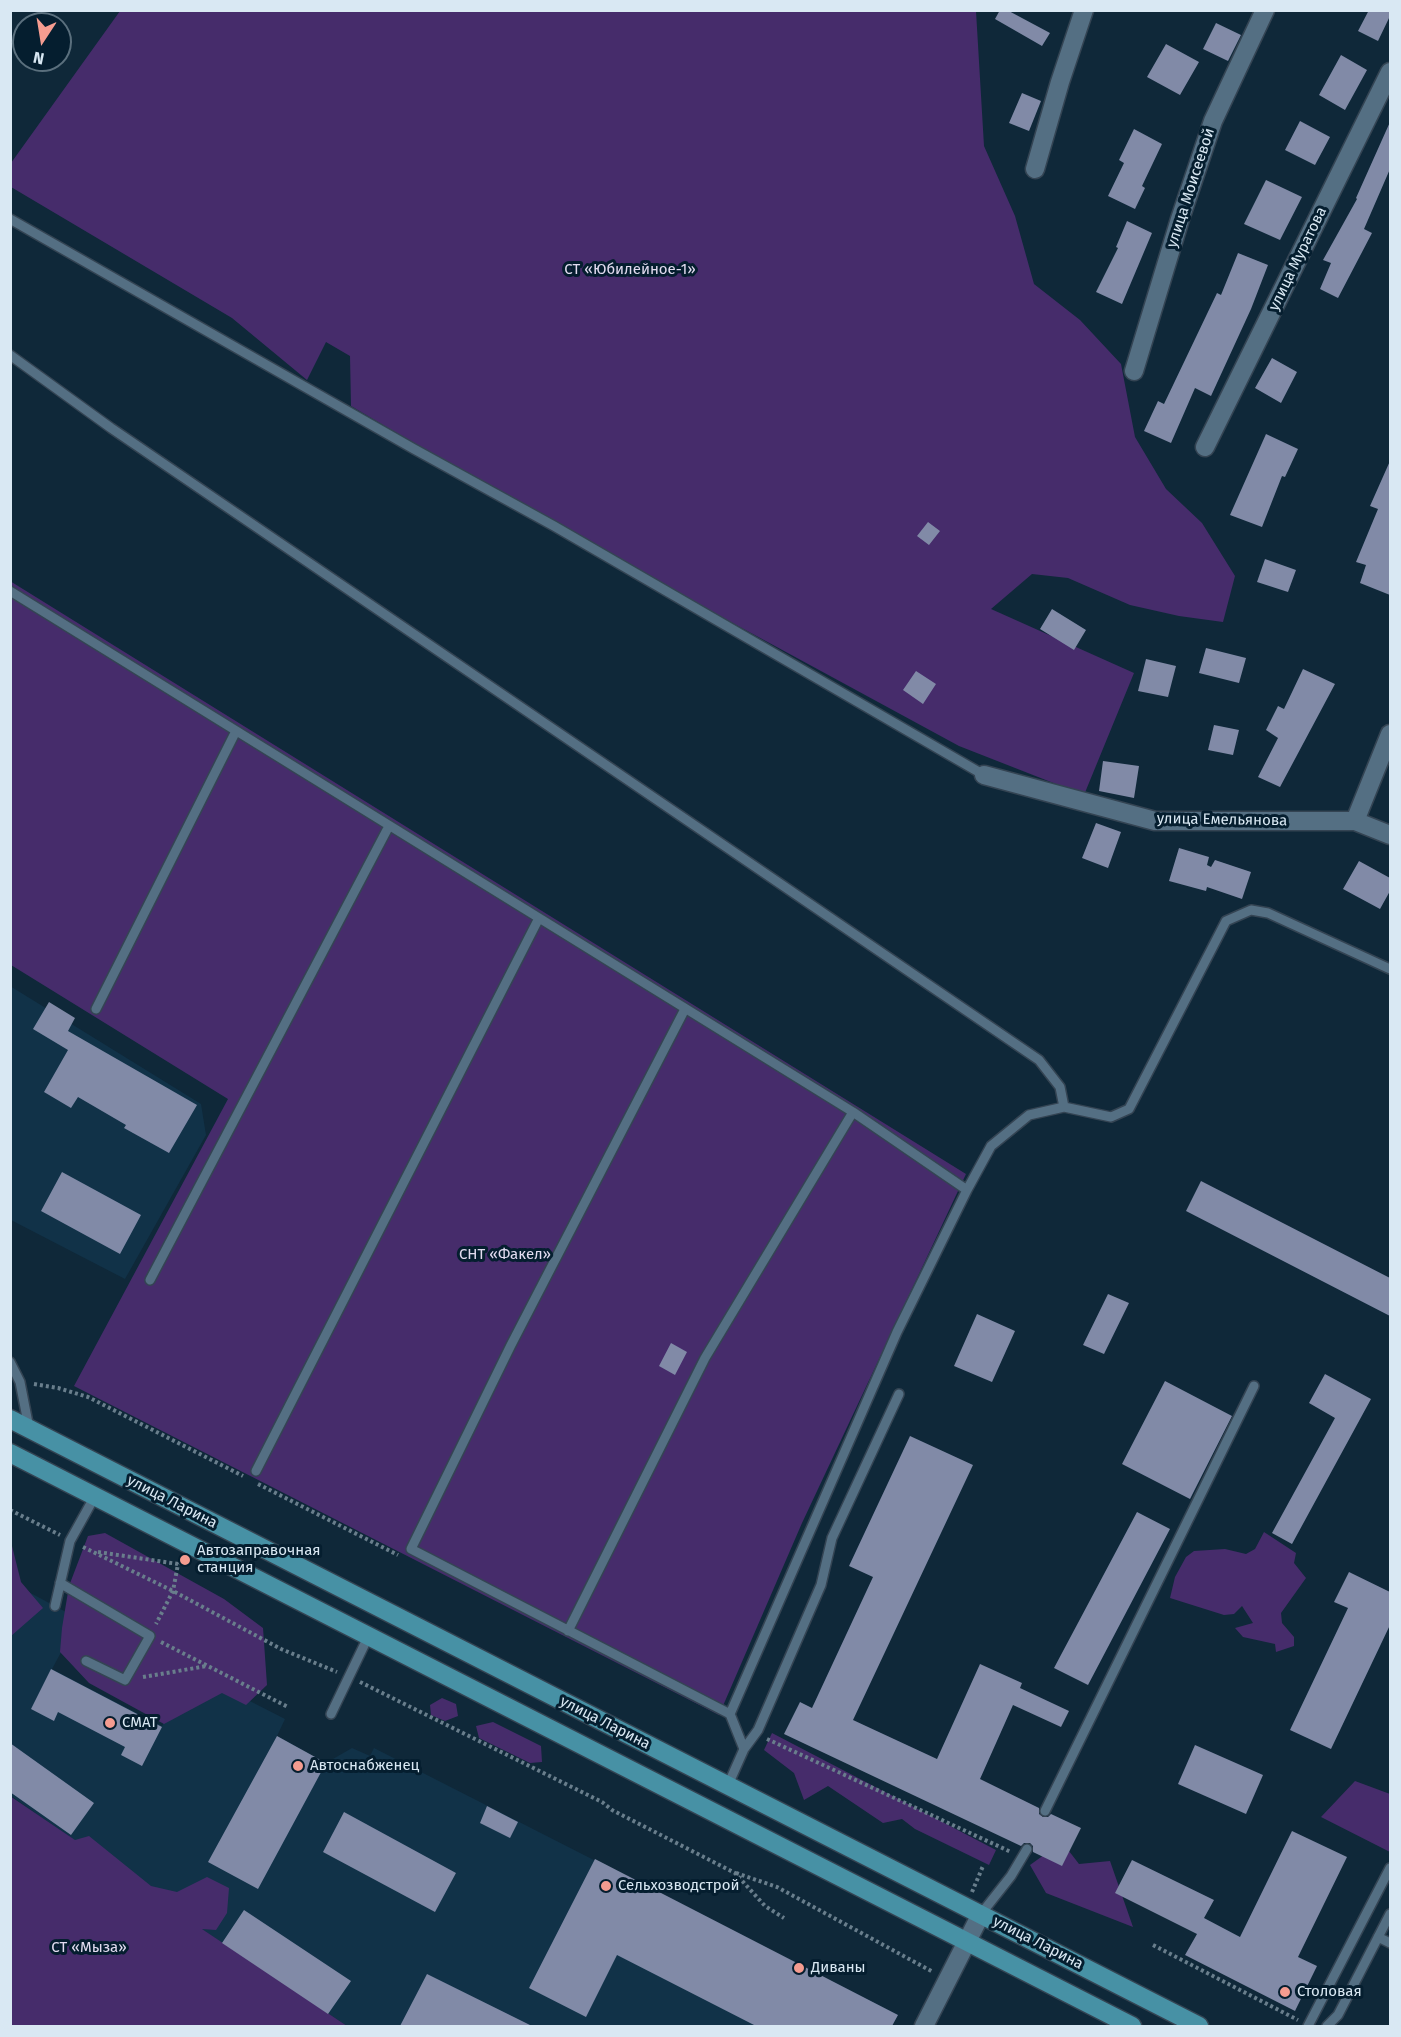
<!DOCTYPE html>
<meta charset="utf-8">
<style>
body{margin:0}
#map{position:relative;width:1401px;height:2037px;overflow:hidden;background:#0f2839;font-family:"Fira Sans",sans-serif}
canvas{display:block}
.frame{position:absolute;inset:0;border:12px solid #d9e8f3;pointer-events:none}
.north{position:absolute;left:12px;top:12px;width:60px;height:60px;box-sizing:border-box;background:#051e2f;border:2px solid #5a6f7d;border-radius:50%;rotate:192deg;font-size:16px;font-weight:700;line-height:24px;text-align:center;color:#d9e8f3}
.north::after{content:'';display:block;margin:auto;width:21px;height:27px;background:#f59c90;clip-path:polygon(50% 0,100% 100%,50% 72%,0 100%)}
</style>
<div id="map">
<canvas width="1401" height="2037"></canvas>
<div class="frame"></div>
<div class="north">N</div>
</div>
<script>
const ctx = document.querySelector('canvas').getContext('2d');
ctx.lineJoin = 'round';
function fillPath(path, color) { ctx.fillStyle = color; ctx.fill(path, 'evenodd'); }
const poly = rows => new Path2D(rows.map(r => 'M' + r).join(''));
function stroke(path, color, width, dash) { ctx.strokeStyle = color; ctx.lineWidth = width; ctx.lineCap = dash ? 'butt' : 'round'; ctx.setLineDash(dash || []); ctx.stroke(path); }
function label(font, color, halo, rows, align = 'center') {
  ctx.font = font + ' "Fira Sans",sans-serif'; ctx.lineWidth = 6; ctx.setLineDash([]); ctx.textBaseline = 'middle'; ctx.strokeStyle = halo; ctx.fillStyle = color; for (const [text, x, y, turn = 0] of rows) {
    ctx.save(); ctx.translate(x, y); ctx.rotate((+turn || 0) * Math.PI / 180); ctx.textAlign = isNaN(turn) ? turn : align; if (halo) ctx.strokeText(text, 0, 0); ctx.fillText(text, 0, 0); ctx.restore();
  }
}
fillPath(poly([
 [10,986,201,1104,206,1135,125,1279,11,1220],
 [10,1582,79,1619,52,1669,162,1726,176,1700,197,1674,285,1719,277,1736,326,1763,352,1748,370,1756,374,1748,898,2015,892,2026,347,2026,222,1943,11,1796]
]), '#113248');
fillPath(poly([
 [120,11,976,11,984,146,1015,216,1034,284,1080,320,1121,364,1135,437,1166,489,1202,523,1235,576,1223,622,1179,616,1130,605,1068,578,1032,574,991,609,1134,673,1084,795,959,746,554,526,351,406,350,356,326,342,307,380,232,318,11,187,11,163],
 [10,581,966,1174,802,1523,719,1715,74,1386,228,1099,11,965],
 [1264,1532,1296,1553,1294,1563,1306,1578,1281,1613,1282,1623,1294,1637,1294,1646,1276,1652,1275,1644,1243,1637,1235,1628,1253,1623,1242,1606,1234,1614,1224,1615,1170,1598,1175,1577,1186,1557,1194,1551,1225,1549,1246,1554,1255,1549],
 [105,1533,224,1599,263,1628,267,1685,246,1705,222,1693,164,1724,89,1683,60,1652,62,1628,69,1586,88,1536],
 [10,1538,21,1582,43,1608,11,1636],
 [442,1698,456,1704,458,1716,445,1721,431,1715,430,1705],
 [493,1722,541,1746,542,1762,530,1763,479,1738,476,1726],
 [772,1733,996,1850,989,1865,915,1829,902,1819,883,1823,828,1786,804,1800,794,1773,764,1750],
 [1355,1781,1390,1794,1390,1852,1321,1817],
 [10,1796,75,1840,89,1836,151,1886,177,1892,207,1877,229,1888,227,1913,216,1930,202,1929,347,2026,11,2026],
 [1062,1842,1079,1864,1110,1861,1133,1927,1046,1893,1030,1865]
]), '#462c6b');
fillPath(poly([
 [1000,10,1007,10,1050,33,1042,46,995,19],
 [1369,10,1390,10,1390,16,1378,41,1358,31],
 [1216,23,1241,35,1228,61,1203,49],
 [1166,44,1199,62,1180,95,1147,77],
 [1341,55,1367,70,1345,110,1319,95],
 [1022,93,1041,101,1029,131,1009,123],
 [1300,121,1330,137,1315,165,1285,150],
 [1390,122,1390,169,1364,229,1372,233,1338,298,1320,289,1331,263,1323,260,1357,199,1356,198],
 [1134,129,1162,144,1142,186,1145,188,1135,209,1108,196,1124,163,1119,160],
 [1266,180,1302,197,1280,240,1244,224],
 [1127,221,1152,233,1122,304,1096,292,1118,248,1116,247],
 [1238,253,1268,265,1251,309,1211,396,1195,388,1171,443,1144,431,1158,401,1164,404,1217,293,1221,295],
 [1272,358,1297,372,1281,403,1255,388],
 [1266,434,1298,449,1285,477,1282,476,1262,527,1230,515],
 [1390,461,1390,595,1360,583,1366,565,1356,562,1378,509,1370,506],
 [928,522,940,531,929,545,917,536],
 [1265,559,1296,570,1288,592,1257,582],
 [1052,609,1086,630,1074,650,1040,629],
 [1206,648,1246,658,1239,683,1199,673],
 [1146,659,1176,666,1168,697,1138,691],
 [1303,669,1335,684,1280,787,1258,777,1278,738,1266,730,1278,706,1284,709],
 [916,671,936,684,923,704,903,690],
 [1214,725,1239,730,1233,755,1208,750],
 [1103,761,1139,766,1134,798,1099,791],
 [1096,823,1121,832,1108,868,1082,858],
 [1179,848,1209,857,1207,865,1211,867,1215,860,1251,872,1242,899,1207,887,1206,891,1169,881],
 [1359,861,1390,878,1390,891,1380,909,1343,889],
 [49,1002,75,1018,68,1031,197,1105,169,1153,124,1128,126,1125,78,1097,71,1108,44,1092,68,1050,33,1029],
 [62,1172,141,1215,120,1254,41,1211],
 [1201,1181,1390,1278,1390,1316,1186,1211],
 [1108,1294,1129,1303,1104,1354,1083,1345],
 [977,1314,1015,1331,992,1382,954,1366],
 [671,1343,687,1352,675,1375,659,1366],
 [1325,1374,1371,1399,1292,1544,1272,1533,1335,1418,1309,1403],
 [1165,1381,1232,1416,1190,1499,1122,1464],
 [910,1436,973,1465,853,1720,937,1759,980,1664,1022,1683,1020,1688,1069,1711,1061,1727,1013,1705,980,1779,1039,1808,1039,1814,1043,1817,1048,1817,1051,1814,1081,1828,1062,1866,1033,1852,1033,1846,1030,1843,1024,1843,1021,1846,784,1734,800,1702,812,1708,873,1577,849,1566],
 [1137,1512,1170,1529,1088,1685,1054,1668],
 [1349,1572,1390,1592,1390,1625,1331,1749,1290,1730,1348,1608,1334,1602],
 [51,1669,162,1727,142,1766,121,1755,125,1747,58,1712,54,1721,31,1709],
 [277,1736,326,1763,258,1889,208,1862],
 [10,1743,94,1803,71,1835,10,1792],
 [1195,1745,1263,1775,1246,1814,1178,1784],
 [487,1806,518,1822,510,1838,480,1823],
 [344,1812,456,1873,435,1912,323,1852],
 [1292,1831,1347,1857,1298,1957,1317,1966,1295,2011,1185,1955,1197,1934,1115,1893,1132,1860,1214,1900,1204,1918,1240,1937],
 [595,1859,898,2015,892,2026,756,2026,617,1955,586,2017,529,1988],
 [244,1910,351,1981,328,2014,222,1943],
 [427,1974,532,2026,400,2026]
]), '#818aa7');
const service = poly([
 [10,219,414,449,554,526,984,775],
 [10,355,111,428,1039,1060,1060,1087,1064,1107],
 [10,591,853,1112,967,1190],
 [96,1009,236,731],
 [685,1009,511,1345,411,1549,730,1714],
 [150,1280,389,826],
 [10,1362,20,1382,29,1428],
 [256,1471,539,918],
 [60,1583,150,1636,125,1680,86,1661],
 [55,1606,70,1541,95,1496],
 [568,1631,705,1358,853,1112],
 [331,1714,369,1635],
 [744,1749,758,1730,821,1585,832,1538,899,1394],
 [728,1785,744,1749,730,1714,897,1332,967,1190,991,1146,1029,1115,1064,1107,1111,1117,1129,1109,1226,921,1251,910,1268,913,1390,969],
 [1045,1811,1254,1386],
 [981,1914,1011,1876,1027,1849],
 [1378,1937,1390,1943],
 [1308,2026,1390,1868],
 [1327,2026,1338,2015,1390,1914]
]);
const minor = poly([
 [1035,169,1060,82,1084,10],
 [1134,371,1180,219,1213,121,1265,10],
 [1205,447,1390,72],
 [984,775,1155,821,1355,821,1390,835],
 [1355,821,1390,734],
 [924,2026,981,1914]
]);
const primary = poly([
 [10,1419,1199,2026],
 [10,1453,1132,2026]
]);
stroke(service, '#344453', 12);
stroke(minor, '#344453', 21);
stroke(primary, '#344453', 21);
stroke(poly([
 [34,1384,58,1388,88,1397,243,1476],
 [258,1484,398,1555],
 [10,1510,60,1535],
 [83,1547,173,1591,281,1649,337,1672],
 [98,1552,178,1564,173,1591,156,1624],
 [161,1642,288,1707],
 [143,1677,207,1666],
 [360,1682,602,1802,612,1810,735,1873,765,1906,784,1918],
 [767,1739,1011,1852],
 [736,1873,777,1887,933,1972],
 [972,1892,983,1866],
 [1153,1945,1298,2020]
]), '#697e8c', 4, [3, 3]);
stroke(service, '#546f83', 9);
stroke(minor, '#546f83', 18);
stroke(primary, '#4791a5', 18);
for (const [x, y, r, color] of [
 [185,1560,6,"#f59c90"],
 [110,1723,6,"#f59c90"],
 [298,1766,6,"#f59c90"],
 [606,1886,6,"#f59c90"],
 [799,1968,6,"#f59c90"],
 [1285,1992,6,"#f59c90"]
]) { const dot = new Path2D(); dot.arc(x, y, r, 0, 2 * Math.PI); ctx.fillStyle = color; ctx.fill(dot); stroke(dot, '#051e2f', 2); }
label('15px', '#d9e8f3', '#051e2f', [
 ["улица Моисеевой",1191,188,-72],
 ["улица Муратова",1298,259,-64],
 ["улица Емельянова",1222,820,1],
 ["улица Ларина",172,1502,27],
 ["улица Ларина",605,1723,27],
 ["улица Ларина",1038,1943,27]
]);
label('15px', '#e2dcf0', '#051e2f', [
 ["СТ «Юбилейное-1»",630,270],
 ["СНТ «Факел»",505,1255],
 ["СТ «Мыза»",89,1948]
]);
label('15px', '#d9e8f3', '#051e2f', [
 ["Автозаправочная",197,1551],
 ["станция",197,1568],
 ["СМАТ",122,1723],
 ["Автоснабженец",310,1766],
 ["Сельхозводстрой",618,1886],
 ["Диваны",811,1968],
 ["Столовая",1297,1992]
], 'left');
</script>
